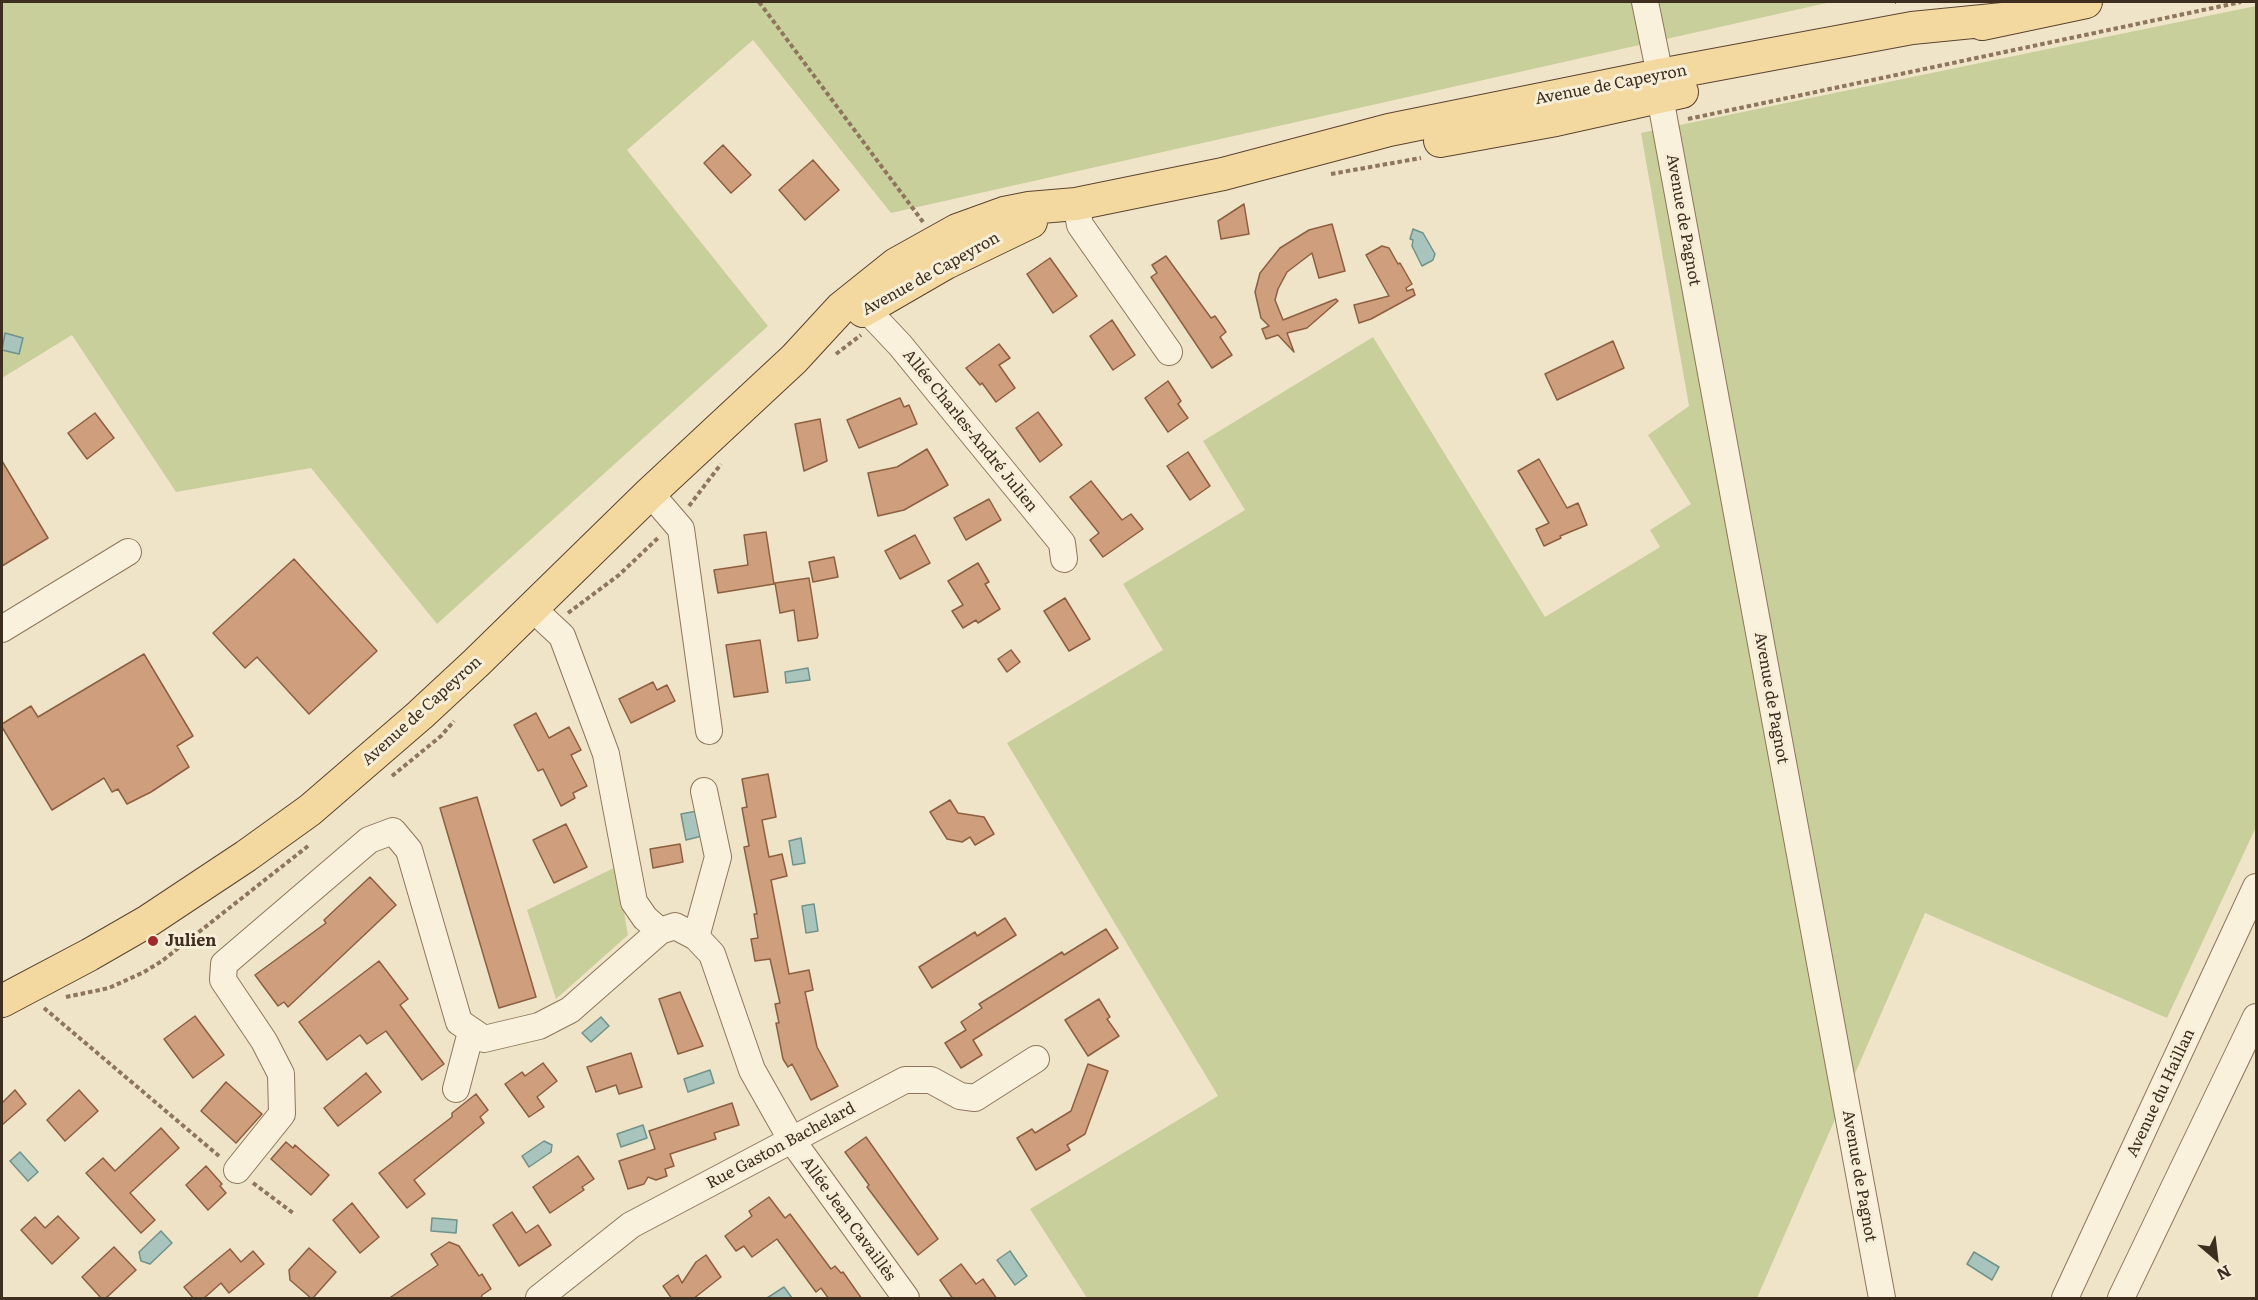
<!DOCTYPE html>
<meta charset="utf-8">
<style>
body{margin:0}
#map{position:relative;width:2258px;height:1300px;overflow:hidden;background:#f0e4c8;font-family:Literata,serif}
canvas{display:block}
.frame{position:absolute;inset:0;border:3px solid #3d2e20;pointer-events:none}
.north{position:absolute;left:2186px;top:1228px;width:60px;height:60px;-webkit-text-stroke:4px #f7eed8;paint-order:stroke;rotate:152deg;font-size:16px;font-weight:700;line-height:24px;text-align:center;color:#3d2e20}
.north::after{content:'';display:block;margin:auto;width:21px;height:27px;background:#3d2e20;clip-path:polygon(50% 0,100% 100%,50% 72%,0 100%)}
</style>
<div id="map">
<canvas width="2258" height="1300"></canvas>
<div class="frame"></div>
<div class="north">N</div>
</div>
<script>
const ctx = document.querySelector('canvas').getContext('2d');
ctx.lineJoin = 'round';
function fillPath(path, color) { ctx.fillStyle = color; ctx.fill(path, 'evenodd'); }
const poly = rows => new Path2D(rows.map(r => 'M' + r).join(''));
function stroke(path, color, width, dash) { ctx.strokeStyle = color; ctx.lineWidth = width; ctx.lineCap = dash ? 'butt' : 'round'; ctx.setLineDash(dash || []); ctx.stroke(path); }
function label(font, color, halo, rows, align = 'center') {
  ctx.font = font + ' Literata,serif'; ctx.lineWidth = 6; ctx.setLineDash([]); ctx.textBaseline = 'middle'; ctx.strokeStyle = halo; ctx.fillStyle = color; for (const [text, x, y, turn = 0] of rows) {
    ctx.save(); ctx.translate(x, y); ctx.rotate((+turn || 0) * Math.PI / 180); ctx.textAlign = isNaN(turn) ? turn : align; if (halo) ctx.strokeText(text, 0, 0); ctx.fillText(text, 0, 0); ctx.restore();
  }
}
fillPath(poly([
 [2,2,1831,2,891,213,753,40,627,150,768,326,437,624,311,468,176,492,72,335,2,378],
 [2256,6,2256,827,2167,1018,1925,913,1757,1298,1087,1298,1030,1209,1218,1096,1007,743,1163,650,1123,584,1245,510,1203,441,1373,337,1545,617,1660,547,1650,530,1691,504,1648,435,1689,406,1641,133],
 [616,867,628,935,556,999,527,910]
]), '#c9cf9b');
const water = poly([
 [1413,229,1423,233,1435,254,1433,260,1422,266,1412,246,1413,240,1410,239,1413,229],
 [5,333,23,338,19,354,2,350,5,333],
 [808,668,810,680,786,683,785,672,808,668],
 [697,811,702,836,686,840,681,814,697,811],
 [801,838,805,863,793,865,789,841,801,838],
 [814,904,818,931,806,933,802,906,814,904],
 [601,1017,609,1026,591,1042,582,1033,601,1017],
 [710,1070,714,1083,688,1092,684,1079,710,1070],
 [643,1125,647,1138,621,1147,617,1134,643,1125],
 [544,1141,552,1145,551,1152,529,1167,522,1156,544,1141],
 [20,1152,38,1172,28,1181,10,1161,20,1152],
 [432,1218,457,1220,456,1233,431,1231,432,1218],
 [161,1231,172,1243,150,1264,141,1261,139,1252,161,1231],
 [1010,1251,1027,1276,1015,1285,997,1260,1010,1251],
 [1974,1252,1999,1267,1992,1280,1967,1264,1974,1252],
 [784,1287,792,1298,767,1298,784,1287]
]);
fillPath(water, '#a9c4bc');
stroke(water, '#6f938a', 1.5);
const building = poly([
 [723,145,751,175,731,193,704,163,723,145],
 [813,160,839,190,805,220,779,190,813,160],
 [1244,204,1249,234,1221,239,1218,221,1244,204],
 [1332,224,1345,271,1319,278,1312,253,1287,272,1278,289,1275,300,1283,320,1336,299,1338,301,1307,328,1287,333,1294,352,1278,335,1266,339,1262,329,1269,326,1261,318,1255,292,1260,273,1280,248,1309,230,1332,224],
 [1382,246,1389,248,1398,264,1400,263,1412,284,1406,288,1407,291,1413,289,1415,295,1371,319,1359,323,1354,305,1389,296,1366,255,1382,246],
 [1166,256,1211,318,1215,316,1226,332,1220,337,1232,355,1212,368,1151,277,1157,273,1152,265,1166,256],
 [1050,258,1077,296,1053,313,1027,274,1050,258],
 [1112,320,1135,355,1113,370,1090,336,1112,320],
 [1613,341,1624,368,1557,400,1545,374,1613,341],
 [999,344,1010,358,999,365,1015,388,996,402,982,383,980,385,966,368,999,344],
 [1168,381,1181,401,1178,404,1188,418,1168,432,1145,398,1168,381],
 [900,398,904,407,909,405,917,424,859,448,847,420,900,398],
 [1038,412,1062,445,1040,462,1016,428,1038,412],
 [95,413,114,438,87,459,68,433,95,413],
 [820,419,827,461,804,471,795,424,820,419],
 [927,449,948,485,904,510,878,516,868,473,897,467,927,449],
 [1188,452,1210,486,1190,500,1167,466,1188,452],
 [1539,459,1567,508,1578,503,1587,525,1560,536,1561,538,1544,546,1536,529,1549,523,1518,471,1539,459],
 [2,461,48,538,2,566,2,461],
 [1091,481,1122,520,1131,514,1143,529,1103,557,1090,540,1099,533,1070,497,1091,481],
 [989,499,1001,520,966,540,954,518,989,499],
 [766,532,774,584,718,593,714,570,748,565,744,535,766,532],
 [915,535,930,563,900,579,885,551,915,535],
 [834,557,838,577,813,582,809,562,834,557],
 [294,559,377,651,309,714,257,657,245,668,213,633,294,559],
 [978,563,989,582,985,584,1000,609,978,623,976,620,963,628,952,611,963,605,948,581,978,563],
 [809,578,818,635,817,638,798,641,794,610,780,613,775,583,809,578],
 [1065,598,1090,639,1069,651,1044,611,1065,598],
 [760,640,768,692,734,697,726,645,760,640],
 [1011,650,1020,662,1007,672,998,659,1011,650],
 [144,654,193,736,177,746,189,767,151,792,127,804,118,789,112,792,104,778,52,810,2,727,2,724,31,706,38,717,144,654],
 [653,682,657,690,667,685,675,701,631,723,619,699,653,682],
 [536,713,549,738,569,727,581,750,571,755,587,786,573,793,575,798,561,806,543,769,538,771,514,725,536,713],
 [768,774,776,817,762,820,769,857,782,854,787,876,771,880,789,974,809,970,813,990,805,992,817,1047,838,1086,811,1100,792,1064,788,1067,783,1059,776,1023,779,1023,775,1004,780,1003,770,959,755,961,751,939,758,938,754,914,757,914,744,847,749,846,742,808,747,807,742,779,768,774],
 [477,797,536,997,499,1008,440,808,477,797],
 [950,800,958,813,984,817,994,834,975,845,970,837,962,842,947,839,930,812,950,800],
 [566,824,587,867,554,883,533,840,566,824],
 [680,844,683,862,653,868,650,849,680,844],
 [370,877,396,905,288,1007,284,1002,278,1006,255,975,326,923,324,920,370,877],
 [1005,918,1016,935,932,988,919,967,975,932,977,936,1005,918],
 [1106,929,1118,948,973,1040,982,1055,961,1068,945,1043,966,1030,961,1022,982,1008,979,1004,1000,991,1062,952,1064,955,1106,929],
 [379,961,408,999,400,1005,444,1064,422,1080,386,1031,367,1044,360,1035,327,1060,299,1022,379,961],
 [680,992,703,1046,678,1054,659,999,680,992],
 [1099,999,1110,1017,1107,1019,1119,1036,1088,1056,1065,1020,1099,999],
 [195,1016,224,1055,193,1078,164,1039,195,1016],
 [631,1053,642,1087,619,1094,616,1085,596,1092,587,1067,631,1053],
 [543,1063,557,1081,537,1097,544,1107,529,1117,505,1084,522,1072,525,1076,543,1063],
 [1088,1064,1108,1071,1085,1134,1067,1145,1070,1150,1036,1170,1017,1138,1032,1129,1035,1133,1071,1111,1088,1064],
 [366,1073,381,1092,338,1126,324,1108,366,1073],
 [226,1082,262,1114,236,1143,201,1111,226,1082],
 [15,1090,26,1104,2,1125,2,1103,15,1090],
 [79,1090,98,1111,65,1141,47,1120,79,1090],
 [476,1094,488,1110,480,1117,484,1123,414,1180,425,1194,407,1208,379,1173,452,1117,452,1113,476,1094],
 [732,1103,739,1125,714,1133,716,1139,670,1154,674,1166,665,1169,667,1176,656,1180,648,1177,644,1184,628,1189,619,1161,655,1149,649,1131,732,1103],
 [161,1128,179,1148,130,1193,155,1220,141,1233,86,1173,103,1158,115,1171,161,1128],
 [866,1137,938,1239,918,1255,867,1187,869,1185,845,1152,866,1137],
 [286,1142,293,1148,295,1145,329,1175,311,1195,271,1159,286,1142],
 [578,1156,594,1179,582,1187,584,1190,550,1213,533,1187,578,1156],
 [206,1166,222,1184,220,1186,226,1193,208,1210,186,1185,206,1166],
 [769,1197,785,1218,790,1214,831,1269,835,1266,841,1273,843,1272,862,1299,829,1299,821,1288,816,1292,777,1239,752,1257,744,1246,736,1251,725,1236,752,1216,749,1211,769,1197],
 [352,1203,379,1237,360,1253,333,1220,352,1203],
 [512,1212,526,1233,538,1225,551,1245,519,1266,493,1225,512,1212],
 [58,1216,79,1238,52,1264,21,1230,35,1217,45,1228,58,1216],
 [449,1242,459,1246,479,1276,482,1274,491,1289,482,1295,481,1299,388,1299,438,1265,431,1254,449,1242],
 [114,1247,136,1270,105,1299,102,1299,82,1277,114,1247],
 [309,1248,336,1272,312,1299,290,1280,289,1270,309,1248],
 [230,1249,241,1262,253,1251,264,1264,229,1293,221,1283,203,1299,194,1299,184,1287,230,1249],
 [706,1255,721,1277,693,1299,672,1299,663,1286,678,1275,682,1283,696,1262,706,1255],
 [961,1264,976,1284,983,1279,997,1299,953,1299,940,1280,961,1264]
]);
fillPath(building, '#cf9f7d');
stroke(building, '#8d5f41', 1.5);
const minor = poly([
 [1645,2,1660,75],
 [1660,97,1882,1298],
 [1076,204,1080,225,1169,352],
 [866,309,900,345,1062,543,1064,559],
 [650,493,681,529,709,731],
 [533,609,562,636,606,754,634,902,645,918,660,931],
 [2,629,128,552],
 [696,937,718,857,704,791],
 [456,1089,471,1032],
 [237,1170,282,1114,281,1074,264,1041,223,980,224,964,369,840,393,831,409,850,459,1022,484,1039,539,1026,570,1010,660,931,675,926,696,937,712,954,752,1070,791,1139,906,1298],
 [539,1298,631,1225,905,1080,931,1080,960,1096,975,1098,1036,1059],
 [2065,1298,2256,887],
 [2121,1298,2256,1017]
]);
const major = poly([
 [1982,24,2086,2],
 [1440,141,1556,120,1682,92],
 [863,311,946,263,1031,222],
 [2,1001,89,955,148,921,246,856,310,810,420,715,476,663,650,493,794,359,841,308,896,264,957,230,1004,213,1029,208,1076,204,1223,174,1389,130,1660,75,1912,28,2003,19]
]);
stroke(minor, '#8d765c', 28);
stroke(major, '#5b4430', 34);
stroke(poly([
 [759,2,923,222],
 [1895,2,1896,2],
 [1688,119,2241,2],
 [1331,174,1421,158],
 [836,354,861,335],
 [689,506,721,464],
 [568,613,619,575,659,537],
 [392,776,441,736,454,721],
 [66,997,109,988,144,972,162,961,308,846],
 [44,1008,219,1156],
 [253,1183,293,1213]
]), '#8d765c', 4, [4.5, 3]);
stroke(minor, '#faf1dc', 26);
stroke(major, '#f3d9a0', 32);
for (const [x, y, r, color] of [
 [153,941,6,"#9e2a2b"]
]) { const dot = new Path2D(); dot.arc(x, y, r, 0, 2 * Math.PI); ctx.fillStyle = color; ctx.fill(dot); stroke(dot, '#f7eed8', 2); }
label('16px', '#3d2e20', '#f7eed8', [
 ["Avenue de Capeyron",1611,85,-11],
 ["Avenue de Pagnot",1683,220,80],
 ["Avenue de Capeyron",931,274,-29],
 ["Allée Charles-André Julien",970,431,51],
 ["Avenue de Pagnot",1771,698,80],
 ["Avenue de Capeyron",422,711,-42],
 ["Avenue du Haillan",2161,1093,-65],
 ["Rue Gaston Bachelard",781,1146,-28],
 ["Avenue de Pagnot",1859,1176,80],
 ["Allée Jean Cavaillès",848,1219,54]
]);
label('bold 16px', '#3d2e20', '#f7eed8', [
 ["Julien",165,941]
], 'left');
</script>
